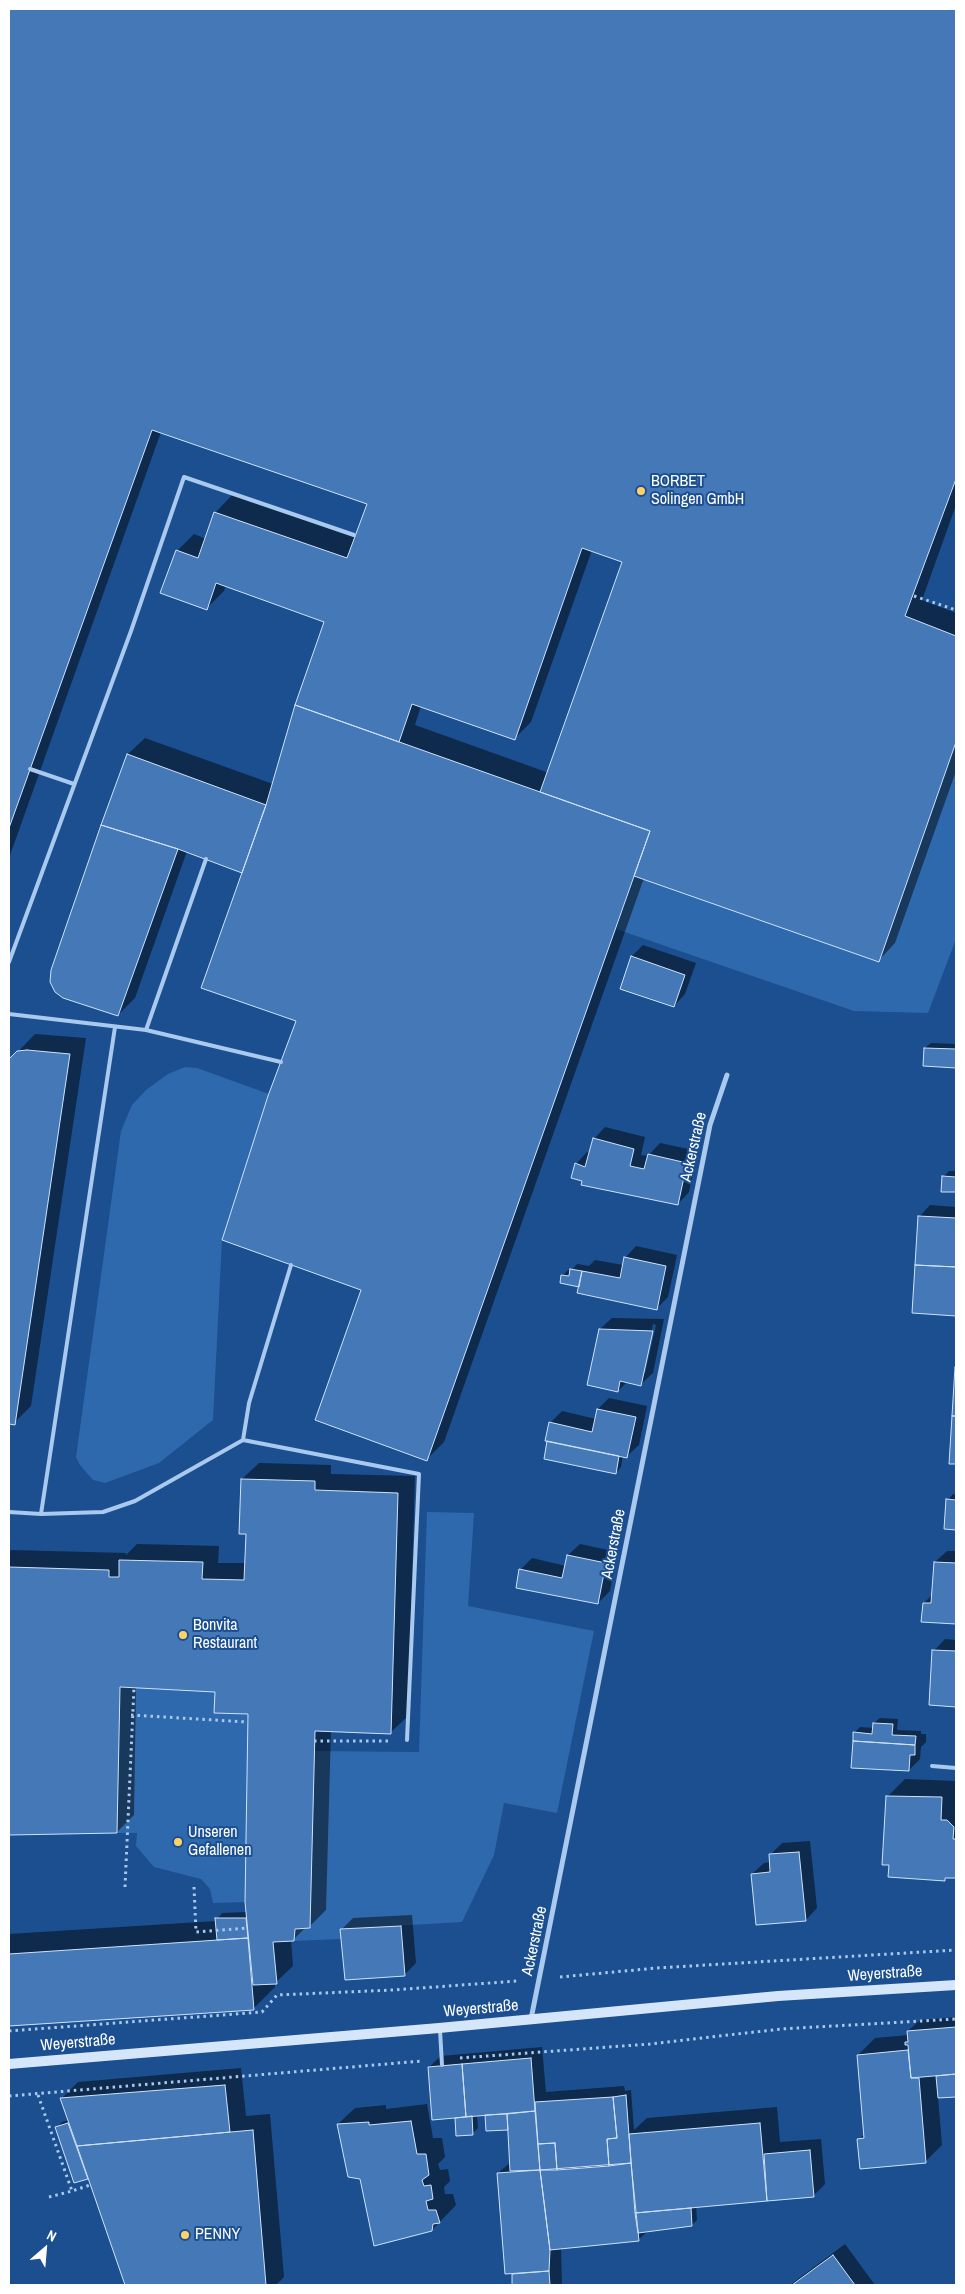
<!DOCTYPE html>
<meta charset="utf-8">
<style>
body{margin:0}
#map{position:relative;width:965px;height:2294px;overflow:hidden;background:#1b4f8f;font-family:"Archivo Narrow",sans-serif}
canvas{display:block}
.frame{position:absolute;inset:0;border:10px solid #fff;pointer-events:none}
.north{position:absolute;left:20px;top:2224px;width:50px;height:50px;-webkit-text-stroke:4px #1b4f8f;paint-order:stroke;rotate:27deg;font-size:14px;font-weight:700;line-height:20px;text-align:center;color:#fff}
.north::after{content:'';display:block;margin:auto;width:18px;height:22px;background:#fff;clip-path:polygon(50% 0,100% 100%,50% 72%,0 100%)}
</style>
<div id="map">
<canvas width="965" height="2294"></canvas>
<div class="frame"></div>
<div class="north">N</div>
</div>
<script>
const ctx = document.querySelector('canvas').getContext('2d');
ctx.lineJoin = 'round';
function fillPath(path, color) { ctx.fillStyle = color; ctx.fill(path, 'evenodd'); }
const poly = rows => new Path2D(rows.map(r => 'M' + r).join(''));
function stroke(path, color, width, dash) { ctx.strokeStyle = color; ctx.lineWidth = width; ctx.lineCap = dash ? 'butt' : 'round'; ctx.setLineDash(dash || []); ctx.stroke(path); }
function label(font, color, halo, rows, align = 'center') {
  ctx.font = font + ' "Archivo Narrow",sans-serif'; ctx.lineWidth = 4; ctx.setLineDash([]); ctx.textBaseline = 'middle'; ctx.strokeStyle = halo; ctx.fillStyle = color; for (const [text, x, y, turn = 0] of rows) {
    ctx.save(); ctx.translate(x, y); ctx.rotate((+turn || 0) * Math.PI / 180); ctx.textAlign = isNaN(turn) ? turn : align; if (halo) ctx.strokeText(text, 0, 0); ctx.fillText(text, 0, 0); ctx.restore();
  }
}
fillPath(poly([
 [956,742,956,939,928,1013,854,1011,616,929,634,876,879,961],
 [185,1067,197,1068,269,1094,222,1240,213,1420,159,1463,105,1483,93,1480,80,1465,76,1457,121,1131,132,1105,146,1090,168,1074],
 [427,1512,474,1513,468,1606,594,1631,557,1813,504,1803,494,1855,462,1922,341,1929,341,1939,294,1941,295,1929,310,1928,314,1751,419,1752],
 [120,1687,215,1692,215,1713,248,1714,245,1902,213,1903,210,1889,201,1879,154,1867,136,1846,137,1833,117,1833]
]), '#2e69ad');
fillPath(poly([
 [9,9,956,9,956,505,922,600,956,613,956,771,895,943,879,960,644,878,444,1442,427,1459,363,1289,297,1020,244,872,187,851,135,998,118,1015,128,754,145,738,273,784,326,621,226,585,224,591,207,608,177,551,194,534,206,539,216,512,232,495,356,538,369,503,161,432,9,858],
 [592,550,623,561,549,773,415,725,421,706,514,739,531,722],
 [643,945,696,963,685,994,674,1006,632,956],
 [35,1034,86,1038,31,1406,14,1423,9,1423,9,1061],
 [931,1043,956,1044,956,1067,924,1065,925,1048],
 [605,1127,645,1137,641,1155,648,1156,660,1143,698,1151,689,1192,678,1204,584,1181,576,1164,587,1152,590,1153,594,1139],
 [949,1171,956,1171,956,1191,943,1190,944,1176],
 [930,1205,956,1207,956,1314,913,1312,919,1217],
 [636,1246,677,1255,668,1297,657,1308,580,1286,562,1276,568,1270,571,1271,577,1264,589,1266,595,1260,623,1265,625,1258],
 [612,1318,664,1319,653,1373,641,1384,627,1382,618,1391,600,1329],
 [653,1324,656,1325,645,1373,643,1373],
 [956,1367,956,1463,951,1463],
 [609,1398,647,1406,639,1445,627,1456,623,1455,621,1467,616,1473,550,1423,562,1411,596,1419,598,1409],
 [259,1463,331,1465,331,1474,415,1476,408,1716,391,1732,331,1730,326,1910,309,1927,306,1927,294,1939,291,1940,293,1966,275,1983,275,1987,254,2008,9,2025,9,1929,9,1934,216,1921,222,1913,247,1912,249,1713,216,1691,136,1687,134,1815,117,1832,9,1834,9,1552,11,1550,126,1553,126,1555,137,1544,219,1546,218,1563,246,1563,247,1533,242,1479],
 [953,1494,956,1495,956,1529,946,1528,948,1500],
 [580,1544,617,1552,610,1591,598,1603,520,1570,532,1558,566,1566,568,1555],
 [947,1551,956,1551,956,1623,923,1621,924,1603,933,1594,935,1562],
 [945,1639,956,1640,956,1706,931,1704,934,1651],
 [880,1718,898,1719,897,1730,921,1731,921,1734,926,1734,926,1742,921,1747,920,1759,909,1770,854,1733,860,1727,874,1728,874,1723],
 [905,1779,956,1781,956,1877,947,1876,944,1880,888,1796],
 [810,1841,817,1908,806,1920,757,1924,752,1874,764,1863,771,1862,770,1855,782,1843],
 [412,1915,416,1963,405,1974,342,1929,353,1918],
 [956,2017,956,2096,938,2097,942,2145,925,2162,859,2139,865,2134,858,2055,875,2038,908,2035,908,2031,920,2020],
 [542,2047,546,2092,624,2086,625,2091,631,2090,634,2130,647,2118,777,2107,780,2142,821,2139,825,2184,813,2196,696,2206,697,2220,692,2225,648,2231,638,2240,561,2248,562,2285,514,2285,498,2173,511,2162,509,2127,486,2114,477,2115,478,2128,472,2134,456,2117,429,2067,441,2056],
 [241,2068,246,2116,270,2114,284,2277,276,2285,126,2285,89,2178,75,2182,56,2128,62,2122,69,2120,61,2099,78,2082],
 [427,2104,433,2138,442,2138,445,2157,438,2164,440,2170,448,2169,450,2181,444,2187,445,2194,453,2194,456,2205,432,2230,362,2177,338,2124,355,2108,386,2105,386,2109],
 [845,2244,875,2285,790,2285]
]), '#0007');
const building = poly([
 [9,9,956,9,956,479,905,616,956,636,956,742,879,962,634,876,650,831,540,792,622,562,582,548,515,740,412,704,399,742,295,705,324,622,216,583,207,610,160,593,176,550,198,558,214,512,347,558,367,504,152,430,9,828,9,9],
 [295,705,650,831,427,1461,315,1420,361,1290,222,1240,268,1096,296,1021,201,988,266,805,295,705],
 [127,754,266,805,242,873,178,849,101,825,127,754],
 [101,825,178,849,118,1016,63,998,55,992,50,982,51,970,101,825],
 [631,956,685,975,674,1007,620,989,631,956],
 [924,1048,956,1049,956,1068,923,1066,924,1048],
 [27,1050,70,1054,15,1425,9,1424,9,1059,17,1051,27,1050],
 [593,1138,634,1149,630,1166,644,1169,648,1154,687,1163,678,1205,581,1185,582,1181,571,1178,575,1163,585,1167,593,1138],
 [942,1176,956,1177,956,1192,941,1192,942,1176],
 [918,1216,956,1218,956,1267,915,1265,918,1216],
 [624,1257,666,1266,657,1310,577,1293,582,1271,620,1278,624,1257],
 [915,1265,956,1267,956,1316,912,1313,915,1265],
 [570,1269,582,1271,579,1287,560,1283,561,1275,569,1276,570,1269],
 [599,1329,653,1331,641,1386,620,1381,618,1392,587,1385,599,1329],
 [955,1367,956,1367,956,1416,952,1416,955,1367],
 [597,1409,636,1417,627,1458,545,1441,549,1422,592,1432,597,1409],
 [952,1416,956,1416,956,1464,949,1464,952,1416],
 [547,1441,619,1456,616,1474,544,1459,547,1441],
 [241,1479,315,1481,315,1490,398,1493,391,1734,315,1731,310,1928,295,1929,294,1941,273,1942,277,1984,253,1985,245,1902,248,1714,214,1713,215,1692,120,1687,117,1833,9,1835,9,1567,109,1570,109,1577,119,1577,119,1560,203,1562,202,1579,244,1580,246,1534,239,1534,241,1479],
 [946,1499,956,1500,956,1530,944,1529,946,1499],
 [567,1555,606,1563,598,1604,516,1588,519,1569,562,1578,567,1555],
 [934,1562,956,1563,956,1624,921,1622,923,1603,931,1603,934,1562],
 [932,1650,956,1651,956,1707,929,1705,932,1650],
 [873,1723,893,1724,892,1735,916,1736,915,1745,853,1741,853,1732,872,1734,873,1723],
 [853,1741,915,1745,915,1755,910,1755,909,1771,851,1768,853,1741],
 [886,1796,942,1797,941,1820,947,1820,954,1827,953,1839,956,1839,956,1878,945,1878,945,1881,888,1877,889,1865,882,1865,886,1796],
 [799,1852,806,1921,756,1925,751,1874,770,1872,769,1854,799,1852],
 [215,1918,246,1918,248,1938,217,1940,215,1918],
 [401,1926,405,1976,345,1980,340,1929,401,1926],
 [248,1938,254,2010,9,2026,9,1954,248,1938],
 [956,2027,956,2074,911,2078,908,2045,905,2045,905,2042,908,2042,907,2031,956,2027],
 [908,2050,911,2078,919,2078,926,2163,860,2169,857,2139,864,2138,857,2055,908,2050],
 [531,2058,535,2111,466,2117,462,2064,531,2058],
 [462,2064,466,2117,432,2120,428,2067,462,2064],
 [956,2074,956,2097,938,2098,936,2076,956,2074],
 [225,2085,230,2132,77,2146,60,2098,225,2085],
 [626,2095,631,2163,609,2166,607,2139,617,2138,613,2097,626,2095],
 [613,2097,617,2138,607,2139,609,2166,557,2170,555,2143,538,2144,535,2102,613,2097],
 [535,2111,540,2170,510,2171,507,2114,535,2111],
 [507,2114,508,2130,486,2131,485,2115,507,2114],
 [472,2116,473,2135,456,2136,455,2118,472,2116],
 [411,2121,417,2154,426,2154,429,2175,422,2180,424,2186,431,2185,433,2199,426,2201,428,2210,436,2210,440,2223,433,2224,432,2231,374,2246,360,2179,348,2177,337,2124,369,2122,369,2125,411,2121],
 [68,2123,88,2179,74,2183,55,2127,68,2123],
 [760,2123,767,2201,635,2213,629,2134,760,2123],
 [253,2130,266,2285,125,2285,77,2146,253,2130],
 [555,2143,557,2170,540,2170,538,2144,555,2143],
 [810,2150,814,2197,767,2201,764,2154,810,2150],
 [631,2163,639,2241,550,2250,540,2170,631,2163],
 [540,2170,550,2250,549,2271,505,2274,497,2173,540,2170],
 [691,2208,692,2226,638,2233,635,2213,691,2208],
 [833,2255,855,2285,792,2285,833,2255],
 [549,2271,550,2285,512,2285,512,2274,549,2271]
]);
fillPath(building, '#4478b7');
stroke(building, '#cfe3fa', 1);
stroke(poly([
 [914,596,956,610],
 [131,1715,247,1722],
 [314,1741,389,1741],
 [125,1887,134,1687],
 [194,1887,196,1932,247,1928],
 [560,1977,657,1968,956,1950],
 [9,2031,262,2012,277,1995,393,1990,517,1981],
 [460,2058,650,2044,781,2029,956,2019],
 [38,2095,72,2191,90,2185],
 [9,2096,422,2061],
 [49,2197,72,2191]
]), '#a9c9ee', 3, [2.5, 4]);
stroke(poly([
 [30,769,74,784],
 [9,962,131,631,184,477,354,535],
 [9,1014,146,1030,281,1062],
 [115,1027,41,1514,103,1512,135,1501,243,1440,419,1474,407,1740],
 [146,1030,206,859],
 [243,1440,249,1403,291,1265],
 [9,1512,41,1514],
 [932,1766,956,1768],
 [440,2030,442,2065]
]), '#a9c9ee', 4);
stroke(poly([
 [531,2019,710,1125,727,1075]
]), '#a9c9ee', 5);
stroke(poly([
 [9,2064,439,2028,778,1996,956,1985]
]), '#d6e6fa', 10);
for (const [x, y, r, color] of [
 [641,491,5,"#ffd166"],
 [183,1635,5,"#ffd166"],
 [178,1842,5,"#ffd166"],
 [185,2235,5,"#ffd166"]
]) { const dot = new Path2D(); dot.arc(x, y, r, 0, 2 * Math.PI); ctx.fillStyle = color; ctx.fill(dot); stroke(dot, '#1b4f8f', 2); }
label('16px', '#fff', '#1b4f8f', [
 ["BORBET",651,482],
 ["Solingen GmbH",651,500],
 ["Bonvita",193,1626],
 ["Restaurant",193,1644],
 ["Unseren",188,1833],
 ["Gefallenen",188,1851],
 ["PENNY",195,2235]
], 'left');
label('16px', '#fff', '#1b4f8f', [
 ["Ackerstraße",694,1147,-77],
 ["Ackerstraße",614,1544,-79],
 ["Ackerstraße",535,1941,-78],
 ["Weyerstraße",885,1974,-4],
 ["Weyerstraße",481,2009,-5],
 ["Weyerstraße",78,2043,-5]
]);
</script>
